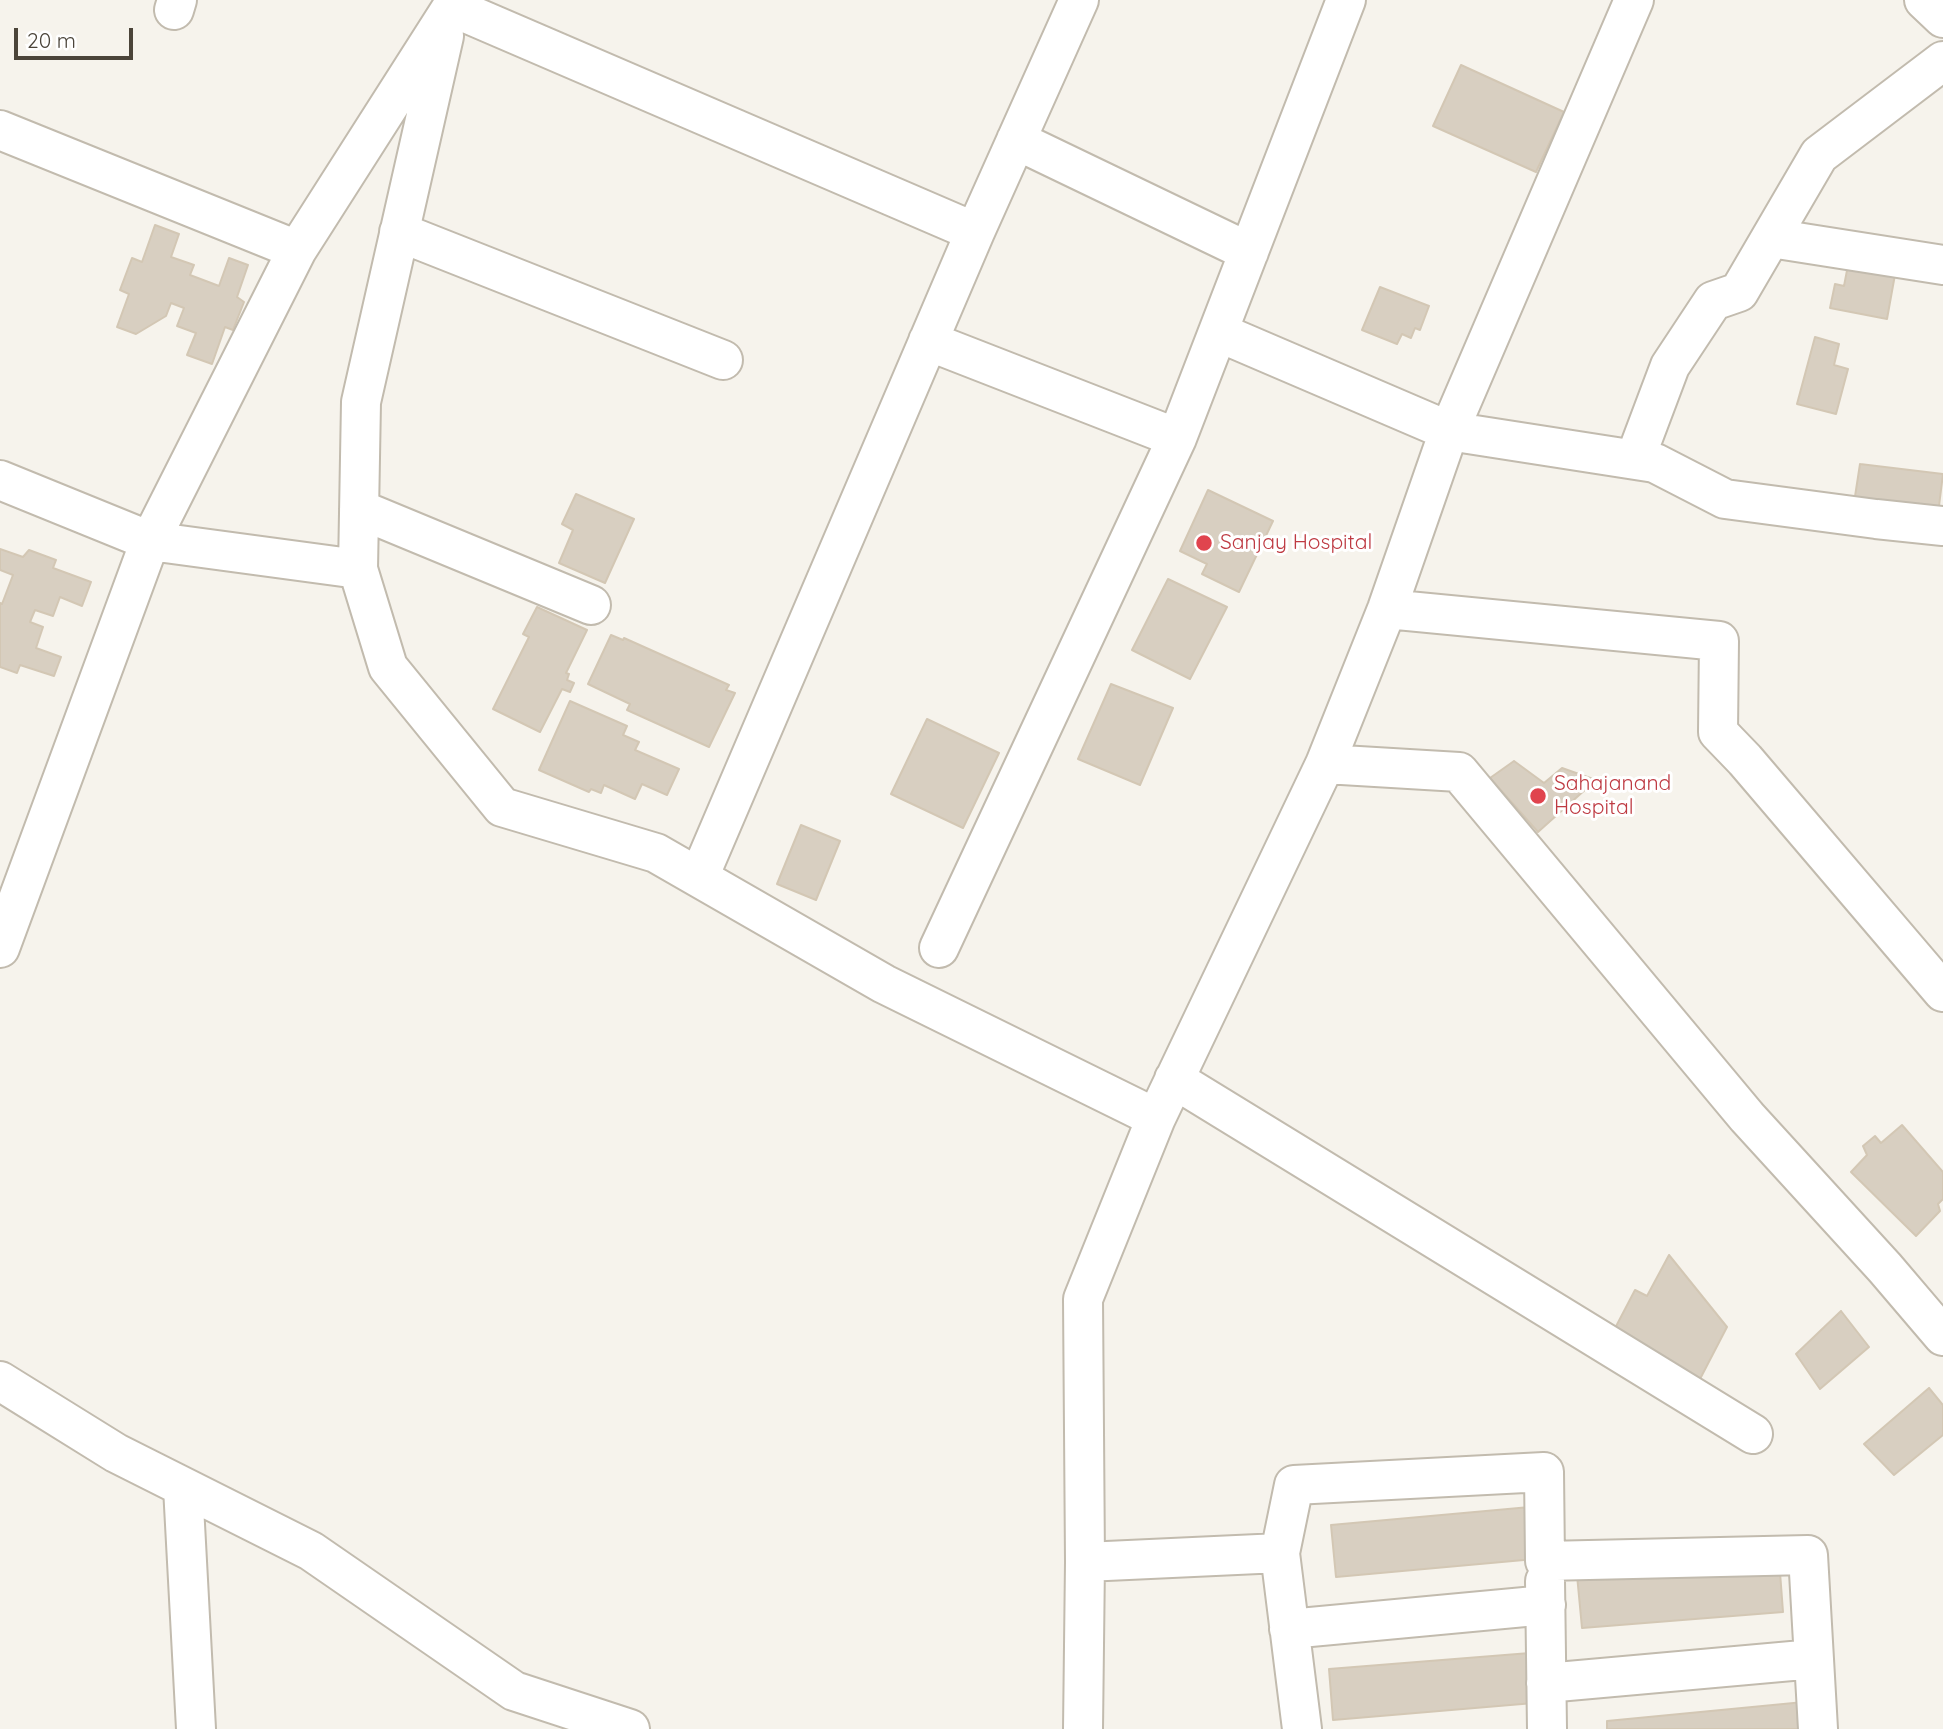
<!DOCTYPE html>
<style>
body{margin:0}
#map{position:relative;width:1943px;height:1729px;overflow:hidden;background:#f6f3ec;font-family:Quicksand,sans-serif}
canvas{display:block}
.scale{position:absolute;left:14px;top:28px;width:119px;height:32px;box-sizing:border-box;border:4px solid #4b4439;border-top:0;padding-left:9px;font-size:21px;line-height:24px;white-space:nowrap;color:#4b4439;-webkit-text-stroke:5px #fff;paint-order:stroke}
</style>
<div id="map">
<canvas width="1943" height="1729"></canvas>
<div class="scale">20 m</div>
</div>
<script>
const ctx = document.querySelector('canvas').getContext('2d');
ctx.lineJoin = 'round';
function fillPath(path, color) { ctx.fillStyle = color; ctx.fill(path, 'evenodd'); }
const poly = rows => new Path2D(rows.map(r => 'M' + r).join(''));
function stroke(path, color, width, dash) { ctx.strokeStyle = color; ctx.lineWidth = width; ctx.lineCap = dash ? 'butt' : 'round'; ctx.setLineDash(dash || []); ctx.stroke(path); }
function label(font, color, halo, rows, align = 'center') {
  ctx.font = font + ' Quicksand,sans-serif'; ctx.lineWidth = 6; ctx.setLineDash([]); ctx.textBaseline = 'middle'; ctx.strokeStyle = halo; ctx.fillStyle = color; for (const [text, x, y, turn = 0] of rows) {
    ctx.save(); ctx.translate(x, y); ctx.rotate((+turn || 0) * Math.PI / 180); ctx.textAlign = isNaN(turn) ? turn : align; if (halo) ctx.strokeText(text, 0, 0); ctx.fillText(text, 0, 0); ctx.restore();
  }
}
const building = poly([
 [1461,65,1564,112,1536,172,1433,126,1461,65],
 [155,225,179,234,171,257,194,265,190,275,219,286,229,258,248,265,237,297,244,302,233,330,225,327,212,364,187,355,196,333,177,326,184,308,171,303,166,316,136,334,117,327,129,294,120,290,132,258,142,262,155,225],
 [1849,260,1896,269,1887,319,1830,308,1835,284,1844,286,1849,260],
 [1380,287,1429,306,1420,330,1415,328,1411,338,1402,334,1397,344,1362,330,1380,287],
 [1815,337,1839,344,1834,365,1848,369,1836,414,1797,404,1815,337],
 [1860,464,1943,474,1938,514,1854,503,1860,464],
 [1208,490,1273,521,1239,592,1202,574,1207,564,1180,551,1208,490],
 [576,494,634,519,605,583,559,563,573,530,562,524,576,494],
 [0,549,23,557,29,550,56,560,53,568,91,582,82,606,60,597,53,616,35,610,30,622,43,627,36,648,61,657,54,676,20,665,17,673,0,667,0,603,2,604,13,575,0,570,0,549],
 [1168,579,1227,607,1190,679,1132,650,1168,579],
 [537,607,587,630,566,673,569,674,567,680,574,683,570,692,562,689,540,732,493,709,529,637,523,634,537,607],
 [611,635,623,640,624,638,729,685,726,690,735,693,709,747,627,710,630,704,588,684,611,635],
 [1111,684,1173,708,1140,785,1078,759,1111,684],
 [570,701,627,726,623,735,639,742,635,750,679,769,667,795,642,784,635,799,604,785,601,793,591,789,589,792,539,770,570,701],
 [927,719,999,753,963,828,891,794,927,719],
 [1514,761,1544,783,1562,768,1596,780,1538,832,1490,778,1514,761],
 [801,825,840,841,816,900,777,884,801,825],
 [1902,1125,1943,1172,1943,1199,1938,1204,1940,1211,1916,1236,1851,1172,1867,1155,1863,1146,1875,1136,1881,1143,1902,1125],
 [1669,1255,1727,1327,1700,1379,1612,1334,1635,1290,1647,1296,1669,1255],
 [1841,1311,1869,1347,1820,1389,1796,1354,1841,1311],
 [1929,1388,1943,1405,1943,1435,1894,1475,1864,1444,1929,1388],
 [1530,1507,1535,1559,1336,1577,1331,1525,1530,1507],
 [1779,1559,1783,1612,1582,1628,1577,1575,1779,1559],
 [1530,1653,1534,1703,1333,1720,1329,1669,1530,1653],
 [1804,1702,1807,1729,1607,1729,1607,1721,1804,1702]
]);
fillPath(building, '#d8cfc1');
stroke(building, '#d3c7b4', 2);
const minor = poly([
 [1924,0,1943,18],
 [174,10,177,0],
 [444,36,361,402,358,569,388,667,502,807,656,853,884,984,1156,1118],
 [0,130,297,250],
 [1016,140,1249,252],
 [399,232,723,360],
 [1771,238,1943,265],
 [1218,332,1449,431,1655,463,1725,499,1876,519,1943,526],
 [928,341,1177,438],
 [1635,459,1670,366,1713,301,1739,292,1819,155,1943,61],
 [0,480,150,541,358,569],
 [359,509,591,605],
 [1387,609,1719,641,1718,732,1745,760,1943,992],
 [1325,764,1459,772,1747,1117,1885,1268,1943,1336],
 [699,877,975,232,1079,0],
 [0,948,150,541,297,250,452,7,975,232],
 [939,948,1177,438,1346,0],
 [1174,1079,1753,1434],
 [0,1381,116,1453,311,1551,514,1691,630,1729],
 [183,1487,196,1729],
 [1280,1553,1302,1729],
 [1085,1562,1280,1553,1294,1485,1544,1472,1545,1561,1808,1555,1818,1729],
 [1545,1581,1547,1729],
 [1289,1629,1546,1605],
 [1546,1683,1814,1659],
 [1083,1729,1085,1562,1083,1299,1156,1118,1325,764,1387,609,1449,431,1634,0]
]);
stroke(minor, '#c2bbae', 42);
stroke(minor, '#fff', 38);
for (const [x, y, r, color] of [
 [1204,543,9,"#e0444e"],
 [1538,796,9,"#e0444e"]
]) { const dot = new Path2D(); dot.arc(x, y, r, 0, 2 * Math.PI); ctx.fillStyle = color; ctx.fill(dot); stroke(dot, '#fff', 2.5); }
label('21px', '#be3a42', '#fff', [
 ["Sanjay Hospital",1220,543],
 ["Sahajanand",1554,784],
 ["Hospital",1554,808]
], 'left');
</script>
